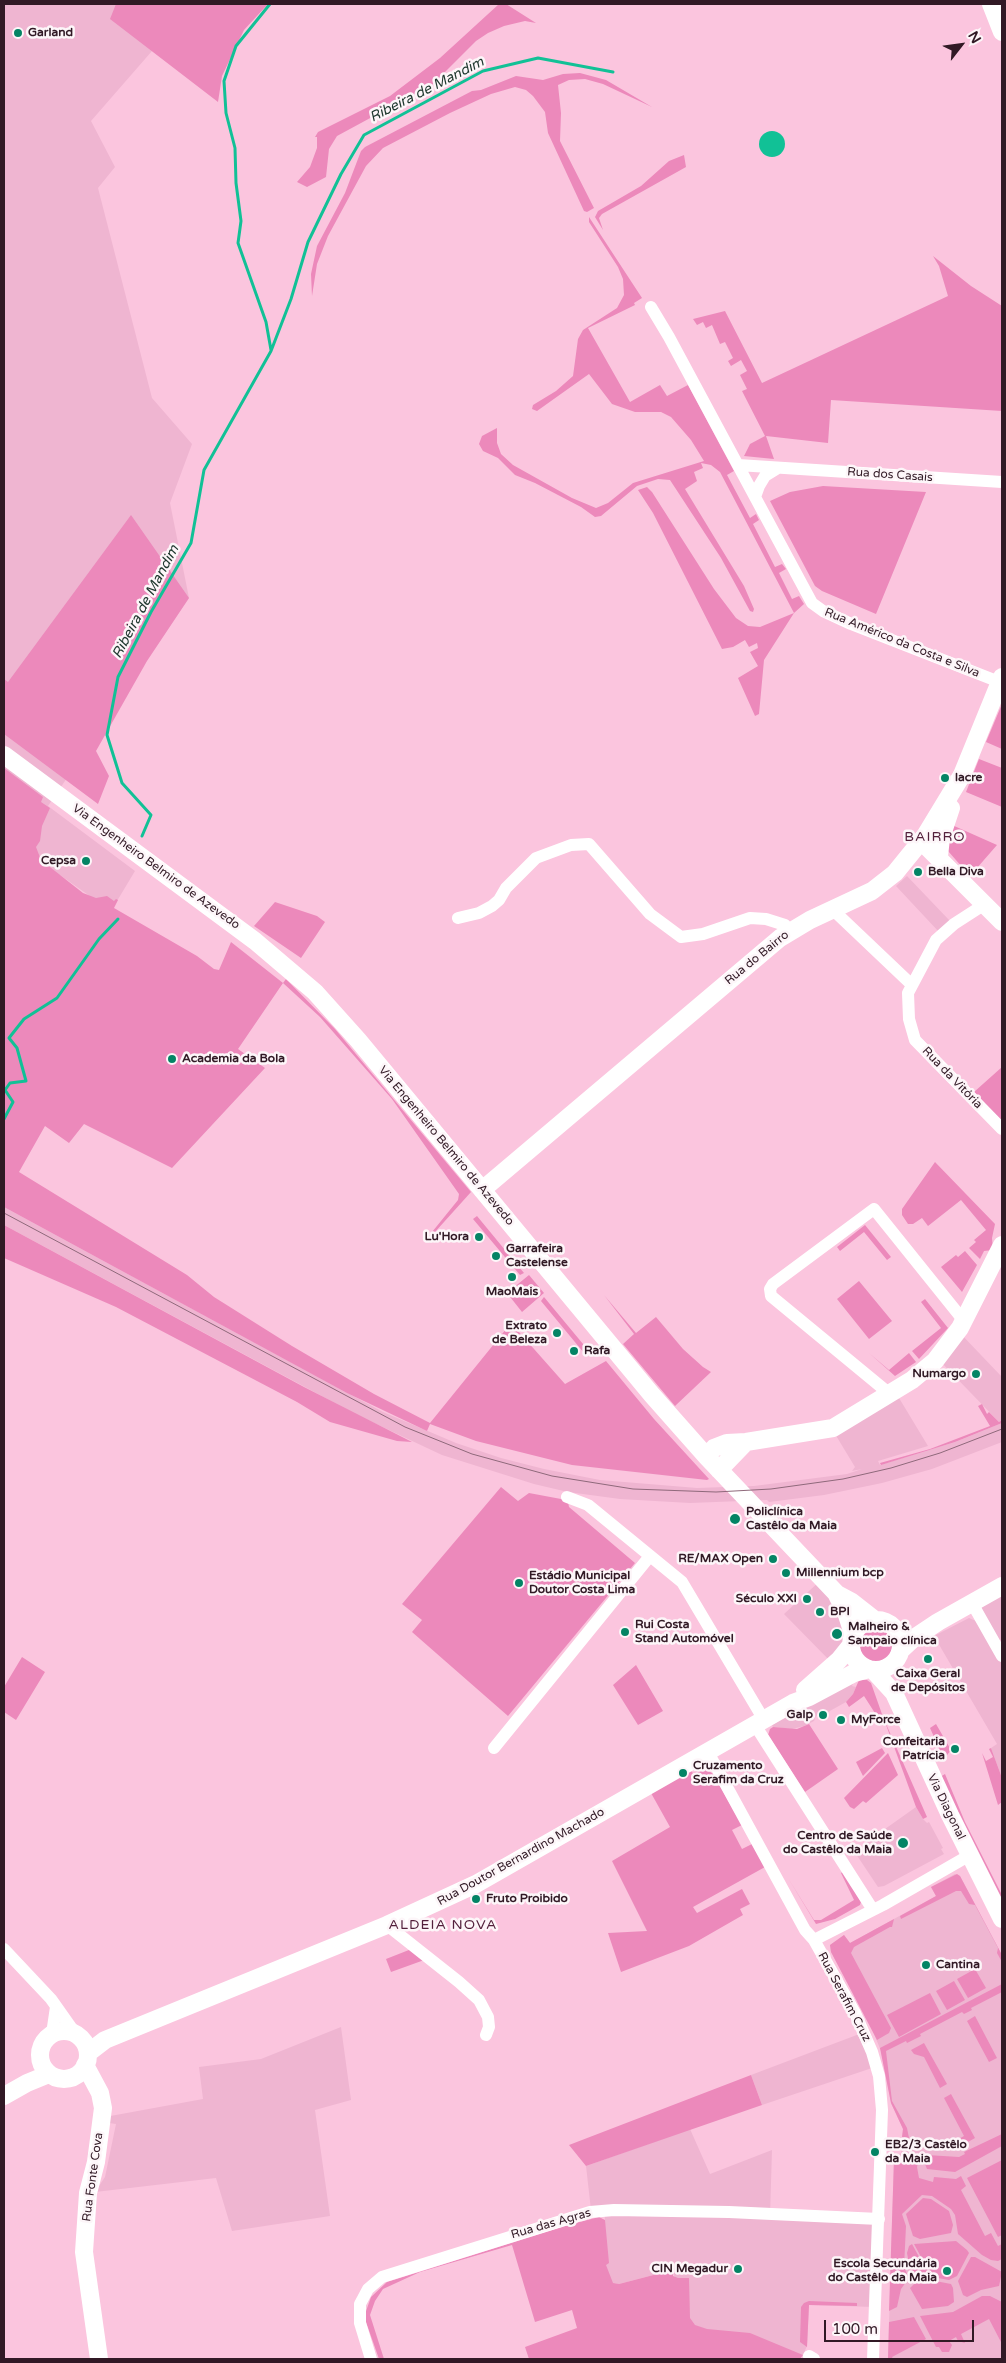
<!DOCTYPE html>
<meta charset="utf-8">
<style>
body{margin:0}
#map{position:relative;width:1006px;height:2363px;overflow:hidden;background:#fbc5de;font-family:"Varela Round",sans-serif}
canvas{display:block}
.frame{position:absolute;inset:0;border:5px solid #311925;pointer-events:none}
.north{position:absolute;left:936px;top:20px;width:50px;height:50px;-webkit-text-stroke:4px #fdf6f9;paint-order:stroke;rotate:60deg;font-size:14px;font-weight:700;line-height:20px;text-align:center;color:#311925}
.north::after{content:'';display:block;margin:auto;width:18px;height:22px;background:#311925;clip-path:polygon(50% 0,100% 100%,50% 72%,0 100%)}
.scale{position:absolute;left:824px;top:2320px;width:150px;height:22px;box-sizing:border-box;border:2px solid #311925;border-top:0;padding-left:6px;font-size:15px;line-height:18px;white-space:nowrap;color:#311925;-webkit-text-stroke:4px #fdf6f9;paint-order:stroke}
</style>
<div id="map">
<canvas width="1006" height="2363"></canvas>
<div class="frame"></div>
<div class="north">N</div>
<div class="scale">100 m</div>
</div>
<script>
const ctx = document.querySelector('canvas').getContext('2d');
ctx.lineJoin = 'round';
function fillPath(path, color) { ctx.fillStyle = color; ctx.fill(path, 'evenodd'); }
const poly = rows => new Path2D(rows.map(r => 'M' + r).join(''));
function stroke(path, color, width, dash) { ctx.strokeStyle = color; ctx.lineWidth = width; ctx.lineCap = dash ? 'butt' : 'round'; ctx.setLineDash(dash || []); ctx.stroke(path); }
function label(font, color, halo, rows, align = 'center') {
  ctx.font = font + ' "Varela Round",sans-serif'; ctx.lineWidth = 5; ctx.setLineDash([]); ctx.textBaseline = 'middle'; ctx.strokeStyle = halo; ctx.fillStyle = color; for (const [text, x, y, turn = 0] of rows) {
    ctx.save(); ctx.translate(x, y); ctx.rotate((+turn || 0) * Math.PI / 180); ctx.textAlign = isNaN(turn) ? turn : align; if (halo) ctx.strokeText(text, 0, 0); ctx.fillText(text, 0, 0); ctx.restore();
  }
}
fillPath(poly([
 [4,4,198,4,152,51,91,121,115,167,98,188,152,398,192,444,170,503,189,598,48,806,135,871,111,911,60,875,4,954],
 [907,876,950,921,939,932,896,886],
 [4,1207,383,1412,456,1443,501,1458,544,1469,600,1480,697,1488,754,1486,847,1474,862,1469,852,1471,855,1467,832,1429,896,1393,928,1446,878,1461,880,1465,955,1442,1002,1423,1002,1442,932,1469,882,1483,824,1495,769,1502,767,1500,690,1503,620,1499,568,1492,534,1484,442,1455,357,1415,4,1225],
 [959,1332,1002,1377,1002,1420,999,1422,938,1359],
 [821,1580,852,1634,833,1664,784,1614],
 [1002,1587,1002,1639,996,1643,974,1604],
 [969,1618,976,1621,1002,1664,1002,1778,991,1748,997,1744,934,1636],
 [855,1678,852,1686,856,1687,853,1694,846,1702,828,1712,827,1710,816,1716,814,1721,804,1726,792,1729,773,1727,772,1725],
 [916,1807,923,1819,927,1823,929,1822,943,1848,941,1849,944,1854,884,1886,878,1887,854,1851],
 [955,1874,960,1876,1002,1955,1002,2359,888,2359,894,2158,901,2153,903,2129,891,2103,881,2051,870,2024,831,1952,830,1945,844,1935,850,1943,936,1896,931,1887],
 [341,2027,351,2100,315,2110,330,2216,232,2231,216,2178,95,2192,105,2177,116,2124,109,2123,105,2117,203,2099,199,2067,261,2059],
 [862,2033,875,2067,762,2105,751,2075],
 [690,2129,710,2174,772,2150,770,2216,877,2221,874,2307,809,2305,807,2346,803,2355,708,2332,690,2325,673,2272,665,2272,619,2284,595,2281,605,2220,604,2209,591,2210,586,2166]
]), '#efb5d1');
fillPath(poly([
 [116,4,268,4,244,30,222,76,218,102,110,19],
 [499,4,506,4,536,23,525,21,504,26,488,33,476,41,433,84,337,136,329,149,326,177,307,187,297,182,310,167,317,148,317,137,315,137,318,132,390,96,440,58],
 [580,73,606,80,652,107,603,84,585,79,569,80,558,85,561,113,560,141,594,208,587,212,584,211,548,133,545,112,533,96,526,90,515,87,491,94,450,113,383,148,366,166,328,236,317,264,312,296,311,274,317,246,345,193,361,151,365,147,472,91,481,90,516,76,543,80,563,74],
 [684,155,686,167,602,214,599,218,603,230,595,217,598,211,641,186,669,161],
 [589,217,642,298,634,303,635,305,588,328,630,402,660,385,667,396,688,385,734,471,727,475,750,518,756,514,759,520,753,524,775,567,782,564,786,569,779,573,792,599,799,596,804,604,794,613,764,660,759,714,755,716,738,678,758,666,750,652,758,648,757,643,749,647,745,640,733,647,722,649,653,513,638,490,647,487,652,492,714,589,736,618,748,626,760,627,794,613,720,472,711,465,701,463,703,468,694,472,697,481,685,489,744,586,754,609,753,612,750,611,721,558,670,480,658,479,637,486,601,516,595,517,581,507,535,483,515,475,498,458,483,451,479,444,482,436,497,428,497,443,501,454,513,465,572,498,596,508,608,503,633,483,704,461,691,440,671,417,661,412,635,412,612,404,589,374,537,411,532,409,533,405,556,391,573,376,578,339,583,330,617,308,624,295,623,279,618,267,589,222],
 [933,256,971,286,1002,306,1002,411,831,400,828,443,766,436,774,459,744,456,750,444,765,436,742,391,747,389,740,375,747,371,741,360,731,366,728,361,733,358,725,342,720,344,712,325,706,328,703,322,697,325,693,319,725,311,762,383,948,296,939,266],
 [823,486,926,492,876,614,822,591,815,586,770,501,790,492],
 [131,515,189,598,147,661,96,751,109,776,98,804,4,734,4,679,8,682],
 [1002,704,1002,749,986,742],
 [979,759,1002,768,1002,807,966,792],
 [4,768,43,797,41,802,50,808,42,826,40,841,36,847,41,860,83,893,96,898,107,896,114,901,116,899,118,900,114,908,197,956,214,969,219,970,231,942,283,983,286,979,335,1029,471,1192,435,1232,429,1243,428,1237,458,1200,459,1194,392,1099,320,1017,283,983,238,1049,265,1068,172,1168,84,1124,69,1143,45,1126,19,1172,187,1275,214,1297,292,1346,374,1394,430,1423,511,1323,565,1384,606,1361,654,1419,709,1479,707,1480,572,1465,476,1441,430,1424,427,1431,347,1393,4,1207],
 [952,825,997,845,970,876,948,851],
 [275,902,317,916,325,922,301,958,254,926],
 [1002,1067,1002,1121,974,1092],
 [935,1162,995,1224,992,1238,993,1250,984,1251,980,1259,969,1248,976,1242,974,1240,986,1230,961,1200,928,1226,922,1218,913,1224,908,1224,902,1215,902,1209],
 [477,1216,524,1273,520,1275,473,1219],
 [4,1225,304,1387,412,1442,397,1441,330,1422,297,1402,116,1307,4,1258],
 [865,1225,891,1257,887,1260,864,1232,840,1251,837,1247],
 [965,1251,977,1265,962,1292,941,1267,956,1255,958,1257],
 [529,1275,544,1293,522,1312,507,1293],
 [859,1281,892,1321,869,1339,837,1299],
 [604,1295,636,1333,656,1317,683,1349,703,1367,711,1372,675,1406,623,1344,634,1334],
 [544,1297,588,1350,584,1353,541,1301],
 [925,1299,948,1328,919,1359,912,1351,941,1328,921,1302],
 [869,1353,889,1370,909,1353,916,1362,895,1376],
 [982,1404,987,1414,989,1412,999,1422,1002,1420,1002,1423,955,1442,881,1465,880,1463,930,1449,990,1426,978,1406],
 [501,1487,518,1501,529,1493,561,1499,567,1497,569,1507,635,1563,508,1716,412,1632,422,1620,402,1604],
 '858 1645a18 18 0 1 1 36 0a18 18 0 1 1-36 0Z',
 [22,1657,45,1672,16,1720,4,1712,4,1687],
 [636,1665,663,1711,638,1725,613,1685],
 [859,1680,867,1680,871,1683,883,1717,927,1817,923,1819,916,1807,885,1722,882,1724,864,1696,849,1707,846,1702,853,1694],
 [809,1724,838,1769,805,1792,768,1735,770,1729,773,1727,797,1729],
 [936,1724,951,1750,944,1759,930,1728],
 [882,1748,885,1753,863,1776,856,1762],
 [991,1748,1002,1778,1002,1802,998,1805,982,1753,986,1761,993,1757,989,1749],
 [888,1753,898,1775,866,1803,863,1801,854,1809,850,1807,844,1798],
 [700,1769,706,1769,713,1774,742,1825,732,1830,742,1849,752,1844,765,1867,693,1907,697,1913,742,1889,750,1904,740,1909,743,1915,689,1946,621,1972,608,1933,647,1931,612,1861,670,1827,651,1793,691,1771,693,1773],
 [945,1774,965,1822,1002,1895,1002,1903,940,1777],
 [844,1871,861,1902,860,1905,835,1919,816,1924,788,1878,814,1920,821,1920,854,1900,841,1873],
 [957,1874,960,1876,1002,1955,1002,1962,997,1953,998,1948,975,1905,969,1904,961,1891,956,1891,901,1919,900,1916,936,1896,931,1887],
 [894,1919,892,1927,890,1927,854,1947,851,1953,891,2028,889,2033,877,2040,831,1952,830,1945,844,1935,850,1943],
 [414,1948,427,1959,391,1972,386,1959],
 [975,1969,986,1988,968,1998,957,1979],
 [954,1981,965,2000,947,2010,936,1991],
 [1002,1984,1002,1992,971,2008,972,2010,964,2014,962,2012,920,2034,921,2036,907,2043,906,2041,886,2051,892,2101,907,2128,909,2138,902,2137,903,2129,891,2103,880,2048],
 [930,1993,941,2014,899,2037,887,2015],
 [975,2016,997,2058,989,2062,967,2021],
 [924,2043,947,2084,940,2088,924,2057,914,2054,911,2050],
 [751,2075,762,2105,586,2166,569,2145],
 [951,2094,975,2138,961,2146,957,2140,964,2136,944,2098],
 [1002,2134,1002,2146,955,2172,927,2169,925,2164,927,2155,959,2157,965,2154,964,2152],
 [907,2153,920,2154,917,2167,919,2178,933,2182,934,2177,956,2179,961,2176,966,2186,961,2190,985,2236,991,2233,998,2246,1002,2244,1002,2259,998,2261,991,2260,982,2255,958,2234,955,2215,951,2209,932,2196,922,2195,902,2214,906,2226,904,2267,909,2278,901,2289,897,2307,889,2311,894,2160,906,2161],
 [1002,2160,1002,2235,998,2237,967,2178],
 [923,2198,931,2199,949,2211,953,2225,951,2233,920,2239,913,2236,906,2214],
 [599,2217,605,2220,609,2263,606,2265,613,2283,619,2284,665,2272,673,2272,673,2276,678,2278,689,2278,690,2318,695,2325,707,2329,750,2333,803,2355,800,2359,529,2359,525,2347,577,2328,572,2310,535,2322,512,2245,420,2272,383,2289,375,2301,370,2315,384,2359,379,2359,366,2322,365,2314,371,2297,387,2282,568,2225],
 [956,2241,967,2250,969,2253,957,2276,949,2280,932,2277,914,2244],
 [912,2244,930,2277,916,2275,910,2269,907,2253,909,2246],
 [971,2257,975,2257,1002,2272,999,2286,981,2290,967,2297,963,2295,958,2281],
 [920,2278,951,2284,953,2288,954,2302,948,2306,922,2309,910,2288],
 [982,2296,990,2296,1002,2302,1002,2344,989,2319,961,2334,965,2343,958,2341,956,2337,949,2341,952,2345,949,2352,942,2352,939,2347,936,2347,920,2316,953,2312],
 [809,2301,857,2303,857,2306,809,2305,807,2347,800,2342,801,2307,804,2303],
 [914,2317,926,2339,892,2357,893,2359,888,2359,889,2322]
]), '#ec89bb');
fillPath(poly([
 '759 144a13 13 0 1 1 26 0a13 13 0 1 1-26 0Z'
]), '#11c196');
stroke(poly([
 [270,4,236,46,224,81,226,113,235,148,236,183,241,221,238,243,266,322,271,350],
 [142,836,151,815,122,783,107,735,118,677,151,612,191,543,204,470,271,351,291,299,308,242,341,174,364,135,483,71,538,58,613,72],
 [4,1119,13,1102,5,1090,10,1083,26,1081,17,1048,9,1038,24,1019,57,998,99,939,118,919]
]), '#11c196', 3);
stroke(poly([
 [651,307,669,337,812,603,823,611,851,624,1002,683],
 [738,465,1002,482],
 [755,497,759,486,765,476,778,468],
 [985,904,954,924,936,940,908,993,909,1019,915,1040,1002,1129],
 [832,909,912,985],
 [458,918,479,913,492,906,499,900,506,888,536,858,571,845,589,844,650,914,681,937,703,934,750,918,766,919,785,925,790,931],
 [891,1395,771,1296,770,1289,773,1284,874,1209,964,1321],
 [567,1497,588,1505,682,1582,764,1720],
 [972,1603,1002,1656],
 [755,1725,873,1910],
 [494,1748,650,1556],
 [708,1752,805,1930,814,1940,855,2013,872,2052,879,2076,882,2110,873,2359],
 [387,1925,459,1982,479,2000,488,2017,489,2027,486,2035],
 [814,1940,883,1905,970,1855],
 [4,1949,51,1999,75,2033],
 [52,2034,56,2007],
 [809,2356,814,2359],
 [371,2359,360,2323,360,2304,368,2289,382,2277,590,2212,614,2210,729,2212,879,2219]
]), '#fff', 12);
stroke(poly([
 [991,4,1002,32],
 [4,755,255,941,315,992,358,1040,652,1395,706,1456,836,1593,847,1615,853,1634],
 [921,841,1002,922],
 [939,856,941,838,951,808],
 [482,1190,780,938,810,920,872,891,895,873,925,836,962,775,1002,677],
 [706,1456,714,1448,727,1443,746,1442,833,1428,912,1380,935,1361,960,1328,1002,1245],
 [719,1470,746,1442],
 [837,1594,852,1602,875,1620],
 '851 1645a25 25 0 1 1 50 0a25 25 0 1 1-50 0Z',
 [900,1651,914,1638,938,1622,1002,1586],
 [873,1670,894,1693,950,1815,1002,1919],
 [805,1690,839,1660,851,1645],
 '40 2055a24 24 0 1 1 48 0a24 24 0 1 1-48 0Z',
 [88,2053,105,2040,387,1925,476,1884,793,1703,809,1697,854,1673,869,1669],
 [85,2065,100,2093,103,2108,96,2162,88,2193,84,2252,99,2359],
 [4,2096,27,2083,49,2074]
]), '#fff', 18);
stroke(poly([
 [4,1213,405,1427,472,1454,552,1476,633,1489,716,1492,771,1489,843,1479,891,1468,940,1453,1002,1429]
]), '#8f697b', 1);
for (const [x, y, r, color] of [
 [18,33,5,"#048465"],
 [945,778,5,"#048465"],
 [86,861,5,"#048465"],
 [918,872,5,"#048465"],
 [172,1059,5,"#048465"],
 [479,1237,5,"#048465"],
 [496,1256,5,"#048465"],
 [512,1277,5,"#048465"],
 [557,1333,5,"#048465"],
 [574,1351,5,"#048465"],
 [976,1374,5,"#048465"],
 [735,1519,6,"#048465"],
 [773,1559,5,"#048465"],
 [786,1573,5,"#048465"],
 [519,1583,5,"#048465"],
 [807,1599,5,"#048465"],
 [820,1612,5,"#048465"],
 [625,1632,5,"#048465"],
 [837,1634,6,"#048465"],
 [928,1659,5,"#048465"],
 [823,1715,5,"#048465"],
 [841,1720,5,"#048465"],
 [955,1749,5,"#048465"],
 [683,1773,5,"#048465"],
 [903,1843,6,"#048465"],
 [476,1899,5,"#048465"],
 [926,1965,5,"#048465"],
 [875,2152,5,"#048465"],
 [738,2269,5,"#048465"],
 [947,2271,5,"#048465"]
]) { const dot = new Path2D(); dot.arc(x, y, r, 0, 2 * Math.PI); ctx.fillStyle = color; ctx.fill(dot); stroke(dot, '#fdf6f9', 2); }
label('bold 12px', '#311925', '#fdf6f9', [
 ["Garland",28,33],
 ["lacre",955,778],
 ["Cepsa",76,861,"right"],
 ["Bella Diva",928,872],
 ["Academia da Bola",182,1059],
 ["Lu'Hora",469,1237,"right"],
 ["Garrafeira",506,1249],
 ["Castelense",506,1263],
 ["MaoMais",512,1292,"center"],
 ["Extrato",547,1326,"right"],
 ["de Beleza",547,1340,"right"],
 ["Rafa",584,1351],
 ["Numargo",966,1374,"right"],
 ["Policlínica",746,1512],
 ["Castêlo da Maia",746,1526],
 ["RE/MAX Open",763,1559,"right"],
 ["Millennium bcp",796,1573],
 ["Estádio Municipal",529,1576],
 ["Doutor Costa Lima",529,1590],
 ["Século XXI",797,1599,"right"],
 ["BPI",830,1612],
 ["Rui Costa",635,1625],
 ["Stand Automóvel",635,1639],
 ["Malheiro &",848,1627],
 ["Sampaio clínica",848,1641],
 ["Caixa Geral",928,1674,"center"],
 ["de Depósitos",928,1688,"center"],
 ["Galp",813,1715,"right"],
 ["MyForce",851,1720],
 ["Confeitaria",945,1742,"right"],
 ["Patrícia",945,1756,"right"],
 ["Cruzamento",693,1766],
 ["Serafim da Cruz",693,1780],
 ["Centro de Saúde",892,1836,"right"],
 ["do Castêlo da Maia",892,1850,"right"],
 ["Fruto Proibido",486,1899],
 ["Cantina",936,1965],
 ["EB2/3 Castêlo",885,2145],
 ["da Maia",885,2159],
 ["Escola Secundária",937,2264,"right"],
 ["do Castêlo da Maia",937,2278,"right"],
 ["CIN Megadur",728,2269,"right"]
], 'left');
label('12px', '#311925', '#fdf6f9', [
 ["Rua dos Casais",890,475,4],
 ["Rua Américo da Costa e Silva",902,643,22],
 ["Via Engenheiro Belmiro de Azevedo",156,867,36],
 ["Rua do Bairro",757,958,-39],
 ["Rua da Vitória",952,1078,46],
 ["Via Engenheiro Belmiro de Azevedo",446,1146,50],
 ["Via Diagonal",946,1807,64],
 ["Rua Doutor Bernardino Machado",521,1857,-29],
 ["Rua Serafim Cruz",844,1997,62],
 ["Rua Fonte Cova",93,2177,-82],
 ["Rua das Agras",551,2224,-16]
]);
label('italic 14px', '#20382f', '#fdf6f9', [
 ["Ribeira de Mandim",427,90,-27],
 ["Ribeira de Mandim",146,602,-62]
]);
ctx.letterSpacing = '1px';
label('14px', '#531f3b', '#fdf6f9', [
 ["BAIRRO",935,837],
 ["ALDEIA NOVA",443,1925]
]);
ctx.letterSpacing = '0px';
</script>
